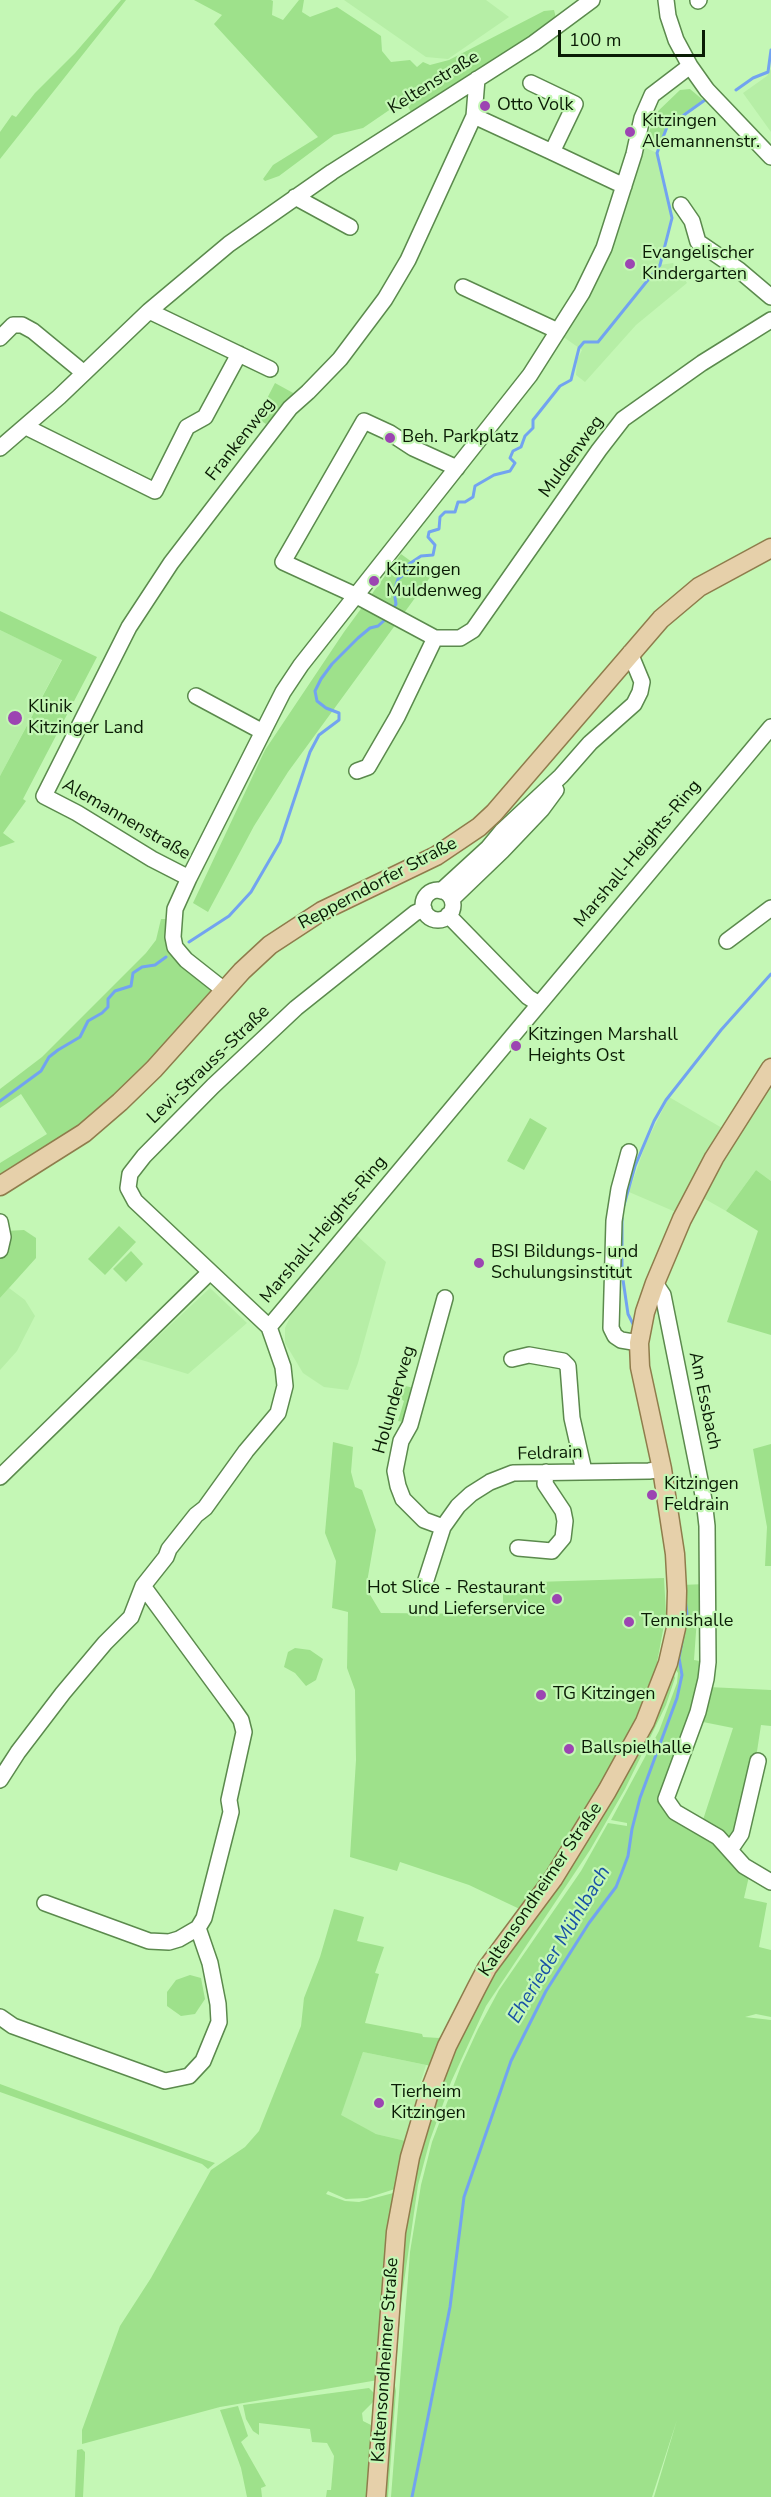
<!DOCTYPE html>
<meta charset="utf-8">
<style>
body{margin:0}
#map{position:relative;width:771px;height:2497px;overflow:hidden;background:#c4f7b5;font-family:"Nunito Sans",sans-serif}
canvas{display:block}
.scale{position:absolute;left:558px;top:30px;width:147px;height:27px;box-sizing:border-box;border:3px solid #0a1c05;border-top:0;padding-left:8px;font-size:18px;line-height:21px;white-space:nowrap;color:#0a1c05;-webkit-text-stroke:4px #c4f7b5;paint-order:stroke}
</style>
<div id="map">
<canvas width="771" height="2497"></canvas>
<div class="scale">100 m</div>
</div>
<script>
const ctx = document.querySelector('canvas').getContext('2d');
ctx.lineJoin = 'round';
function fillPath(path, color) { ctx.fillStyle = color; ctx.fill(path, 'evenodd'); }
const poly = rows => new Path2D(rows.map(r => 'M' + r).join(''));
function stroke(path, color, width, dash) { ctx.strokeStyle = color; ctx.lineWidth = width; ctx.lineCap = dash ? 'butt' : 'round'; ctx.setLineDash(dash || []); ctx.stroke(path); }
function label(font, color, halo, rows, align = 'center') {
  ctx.font = font + ' "Nunito Sans",sans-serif'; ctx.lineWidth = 4.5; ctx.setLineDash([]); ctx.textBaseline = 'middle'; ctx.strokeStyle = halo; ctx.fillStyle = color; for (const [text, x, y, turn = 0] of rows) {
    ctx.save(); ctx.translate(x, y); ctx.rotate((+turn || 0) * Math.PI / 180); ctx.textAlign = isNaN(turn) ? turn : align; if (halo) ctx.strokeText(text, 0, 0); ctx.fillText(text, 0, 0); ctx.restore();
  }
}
fillPath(poly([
 [344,0,486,0,509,17,448,59,426,57],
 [771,69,771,132,743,93,767,76],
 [642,146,657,153,671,217,660,265,673,263,687,283,636,325,585,382,576,375,577,360,582,350,562,336],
 [0,630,62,659,0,776],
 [771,1077,771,1181,756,1170,726,1211,691,1191,678,1213,629,1192,646,1143,669,1097,734,1135],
 [355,1234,386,1262,358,1363,348,1390,324,1387,303,1373,285,1343,285,1328,291,1315],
 [9,1288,25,1300,35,1316,17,1351,0,1370,0,1298],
 [210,1288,247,1323,188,1374,135,1358],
 [363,2052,426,2065,417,2093,409,2090,408,2093,418,2097,406,2136,412,2138,410,2142,376,2134,340,2116]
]), '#b6eea6');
fillPath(poly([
 [121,0,126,0,0,159,0,132,12,115,16,117,35,93,75,53],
 [194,0,271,0,273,1,272,15,283,20,299,0,304,0,302,12,310,17,337,7,381,36,382,51,391,62,410,60,417,67,423,62,430,65,449,60,544,11,554,10,556,18,509,52,411,112,404,100,363,128,334,135,279,176,265,181,263,179,273,165,318,137,214,24,222,15],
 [690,89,703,100,667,125,658,147,646,140,656,113,680,90],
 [275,383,295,394,266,424,257,418],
 [401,554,431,576,288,772,254,826,208,912,193,903,265,750,344,632],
 [0,611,97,657,23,799,26,801,3,833,15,842,0,847,0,776,62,660,0,630],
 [161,919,169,919,169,929,215,993,117,1099,0,1181,0,1163,47,1134,21,1094,0,1108,0,1089,42,1057,146,953,156,940],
 [530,1118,547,1128,524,1170,507,1161],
 [756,1170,771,1181,771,1335,727,1322,758,1231,726,1211],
 [119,1226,136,1242,105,1275,88,1259],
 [24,1230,36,1238,36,1258,0,1298,0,1253,6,1231],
 [131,1251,143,1264,126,1282,113,1269],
 [400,1385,415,1388,408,1423,398,1421,404,1401,399,1398],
 [333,1442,353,1447,351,1472,355,1487,362,1490,376,1530,366,1588,381,1613,498,1614,503,1605,503,1583,664,1578,666,1614,649,1706,526,1912,469,1885,400,1862,397,1871,350,1857,356,1760,355,1690,347,1668,348,1612,332,1608,336,1561,325,1533],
 [771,1444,771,1566,765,1566,767,1527,753,1449],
 [706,1584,705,1617,697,1618,694,1660,705,1662,703,1681,665,1794,701,1826,733,1728,698,1721,708,1687,771,1690,771,1726,761,1725,756,1758,734,1843,750,1872,744,1898,767,1903,759,1947,771,1950,771,2017,756,2014,745,2017,771,2020,771,2497,654,2497,677,2420,652,2497,391,2497,410,2252,421,2185,432,2142,461,2066,478,2029,499,1990,581,1871,608,1823,627,1826,627,1823,611,1820,659,1731,677,1683,678,1673,671,1663,681,1585],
 [295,1648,310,1650,323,1659,316,1680,306,1686,295,1673,284,1667,288,1652],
 [673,1671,675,1678,666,1705,625,1789,590,1850,486,2006,451,2082,430,2140,418,2185,401,2303,395,2379,392,2378,405,2190,450,2046],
 [334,1909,364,1917,357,1941,384,1947,375,1973,379,1974,365,2023,422,2034,423,2037,439,2038,450,2034,436,2067,363,2052,341,2115,376,2134,410,2142,401,2187,367,2198,346,2199,328,2191,326,2194,345,2201,359,2202,401,2191,378,2380,220,2407,82,2444,82,2430,120,2326,151,2278,211,2170,245,2147,259,2131,301,2026,304,1998,320,1957],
 [190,1975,201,1978,205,1999,195,2014,181,2016,167,2006,167,1992,176,1980],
 [0,2084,206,2160,215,2163,208,2169,202,2164,0,2092],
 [393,2385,395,2386,396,2391,388,2497,377,2497],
 [369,2388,374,2393,374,2401,362,2413,363,2421,375,2427,374,2497,326,2497,327,2490,331,2490,334,2456,327,2443,312,2442,310,2429,259,2423,259,2435,253,2431,246,2419,243,2405],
 [238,2406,248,2436,241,2442,266,2486,261,2488,262,2497,247,2497,241,2468,220,2410],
 [82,2449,85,2452,85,2458,83,2497,75,2497,77,2450]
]), '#9ee18b');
stroke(poly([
 [736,90,753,78,768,72,771,50],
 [392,611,396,604,394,591,398,579,410,570,409,564,421,556,433,555,435,545,428,537,429,532,439,529,440,517,445,512,455,512,458,502,465,502,473,497,475,486,494,475,510,471,515,463,510,458,513,451,521,447,525,436,533,428,533,420,560,386,571,380,579,348,584,342,598,342,660,265,672,218,657,153,667,127,705,100],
 [189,942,229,916,251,892,280,842,310,752,319,735,339,720,339,713,326,708,317,701,315,691,321,679,332,664,358,638,370,628,378,626,387,618],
 [0,1101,41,1071,49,1057,58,1050,80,1037,88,1021,102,1013,108,1007,108,999,115,991,131,986,133,973,142,967,155,965,166,957],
 [624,1205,635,1166,654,1121,666,1100,721,1030,771,974],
 [622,1218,622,1273,628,1314,634,1326],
 [412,2497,450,2307,464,2197,511,2061,546,1991,589,1923,616,1887,622,1872,628,1856,632,1829,640,1798,677,1698,682,1675,679,1658,687,1614,685,1599]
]), '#72a3f0', 3);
const minor = poly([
 [666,0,668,16,676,40,690,66,707,90,771,157],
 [698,1,699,0],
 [531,83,575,104,552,152,624,186],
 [474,116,552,152],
 [295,197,350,227],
 [681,205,692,221,698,242,739,270,771,297],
 [463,287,558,331],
 [149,311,270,369],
 [0,338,13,325,22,325,33,331,84,373],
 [26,427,155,491,187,427,205,417,239,354],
 [0,448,59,397,149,311,229,244,332,172,534,43,592,0],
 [435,638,355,595,283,562,364,421,390,433,413,448,457,468],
 [196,696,263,732],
 [357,771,368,767,397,717,435,638,460,638,473,630,599,450,623,419,702,363,771,320],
 [189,878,152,859,77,813,44,796,129,627,171,563,290,408,308,392,340,359,385,299,408,260,474,116,477,79],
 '423 905a15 15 0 1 1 30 0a15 15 0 1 1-30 0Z',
 [441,891,488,848,502,831,561,776,590,743,634,704,640,692,642,682,630,653],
 [452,899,502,851,542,809,556,790],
 [448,915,528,997,539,1004],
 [727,941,771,908],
 [224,990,186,960,175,947,173,937,175,909,189,878,283,692,301,665,530,375,582,293,604,248,634,154,642,118,652,95,690,66],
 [629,1152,619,1189,614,1221,611,1328,615,1336,621,1340,639,1343],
 [0,1222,3,1237,0,1250],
 [655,1283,663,1295,704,1500,707,1526,708,1662,706,1679,698,1712,666,1799,675,1812,718,1837,744,1866,771,1882],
 [269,1327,771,727],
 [512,1359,529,1355,563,1361,568,1366,572,1418,584,1471],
 [0,1477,209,1273],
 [443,1527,424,1520,403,1499,398,1486,395,1471,401,1441,410,1425,445,1298],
 [518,1548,552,1551,563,1538,565,1521,563,1511,545,1484,546,1472],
 [426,1580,443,1527,458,1506,471,1494,490,1482,513,1473,649,1471,662,1469],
 [0,1780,18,1752,63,1693,105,1643,131,1617,143,1586,166,1557,169,1549,196,1515,205,1508,246,1451,278,1413,285,1386,283,1367,269,1327,135,1201,128,1188,130,1174,144,1156,213,1086,296,1008,415,913,424,909],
 [730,1850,741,1834,758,1761],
 [45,1903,149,1941,169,1942,179,1939,198,1928,204,1918,231,1812,229,1800,244,1732,241,1720,234,1710,143,1586],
 [0,2017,13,2026,165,2081,189,2076,203,2061,219,2022,218,2004,210,1963,198,1928]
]);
const major = poly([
 [0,1186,84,1133,120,1102,154,1069,242,971,270,945,322,911,436,856,479,827,494,813,661,619,699,587,771,548],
 [376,2497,396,2232,410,2157,429,2093,447,2046,477,1987,487,1968,553,1879,607,1791,645,1722,668,1663,676,1628,677,1591,675,1554,662,1469,640,1367,639,1343,645,1312,655,1283,682,1219,714,1158,771,1068]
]);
stroke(minor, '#5b8a4d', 18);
stroke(major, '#8f7c4c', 21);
stroke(minor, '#fff', 15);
stroke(major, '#e6d0aa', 18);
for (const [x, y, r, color] of [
 [485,106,6,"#9c45b2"],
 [630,132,6,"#9c45b2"],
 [630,264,6,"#9c45b2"],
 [390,438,6,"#9c45b2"],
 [374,581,6,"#9c45b2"],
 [15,718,8,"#9c45b2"],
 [516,1046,6,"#9c45b2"],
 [479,1263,6,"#9c45b2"],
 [652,1495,6,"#9c45b2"],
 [557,1599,6,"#9c45b2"],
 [629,1622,6,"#9c45b2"],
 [541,1695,6,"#9c45b2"],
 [569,1749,6,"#9c45b2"],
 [379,2103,6,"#9c45b2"]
]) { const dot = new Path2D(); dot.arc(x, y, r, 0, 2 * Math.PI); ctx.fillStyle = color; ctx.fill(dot); stroke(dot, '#c4f7b5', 2); }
label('18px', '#0a1c05', '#c4f7b5', [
 ["Keltenstraße",434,83,-32],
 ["Frankenweg",241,440,-52],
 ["Muldenweg",572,457,-54],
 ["Alemannenstraße",126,820,30],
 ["Marshall-Heights-Ring",638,854,-50],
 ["Repperndorfer Straße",378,884,-28],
 ["Levi-Strauss-Straße",209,1065,-44],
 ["Marshall-Heights-Ring",324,1230,-50],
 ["Holunderweg",395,1400,-74],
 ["Am Essbach",704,1401,78],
 ["Feldrain",550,1454,-2],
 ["Kaltensondheimer Straße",541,1890,-56],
 ["Kaltensondheimer Straße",386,2360,-86]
]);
label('18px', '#0a1c05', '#c4f7b5', [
 ["Otto Volk",497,106],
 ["Kitzingen",642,122],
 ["Alemannenstr.",642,143],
 ["Evangelischer",642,254],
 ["Kindergarten",642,275],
 ["Beh. Parkplatz",402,438],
 ["Kitzingen",386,571],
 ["Muldenweg",386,592],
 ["Klinik",28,708],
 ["Kitzinger Land",28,729],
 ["Kitzingen Marshall",528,1036],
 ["Heights Ost",528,1057],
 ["BSI Bildungs- und",491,1253],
 ["Schulungsinstitut",491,1274],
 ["Kitzingen",664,1485],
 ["Feldrain",664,1506],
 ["Hot Slice - Restaurant",545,1589,"right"],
 ["und Lieferservice",545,1610,"right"],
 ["Tennishalle",641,1622],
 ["TG Kitzingen",553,1695],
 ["Ballspielhalle",581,1749],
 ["Tierheim",391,2093],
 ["Kitzingen",391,2114]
], 'left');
label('italic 20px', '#1952a6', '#c4f7b5', [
 ["Eherieder Mühlbach",560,1945,-59]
]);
</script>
